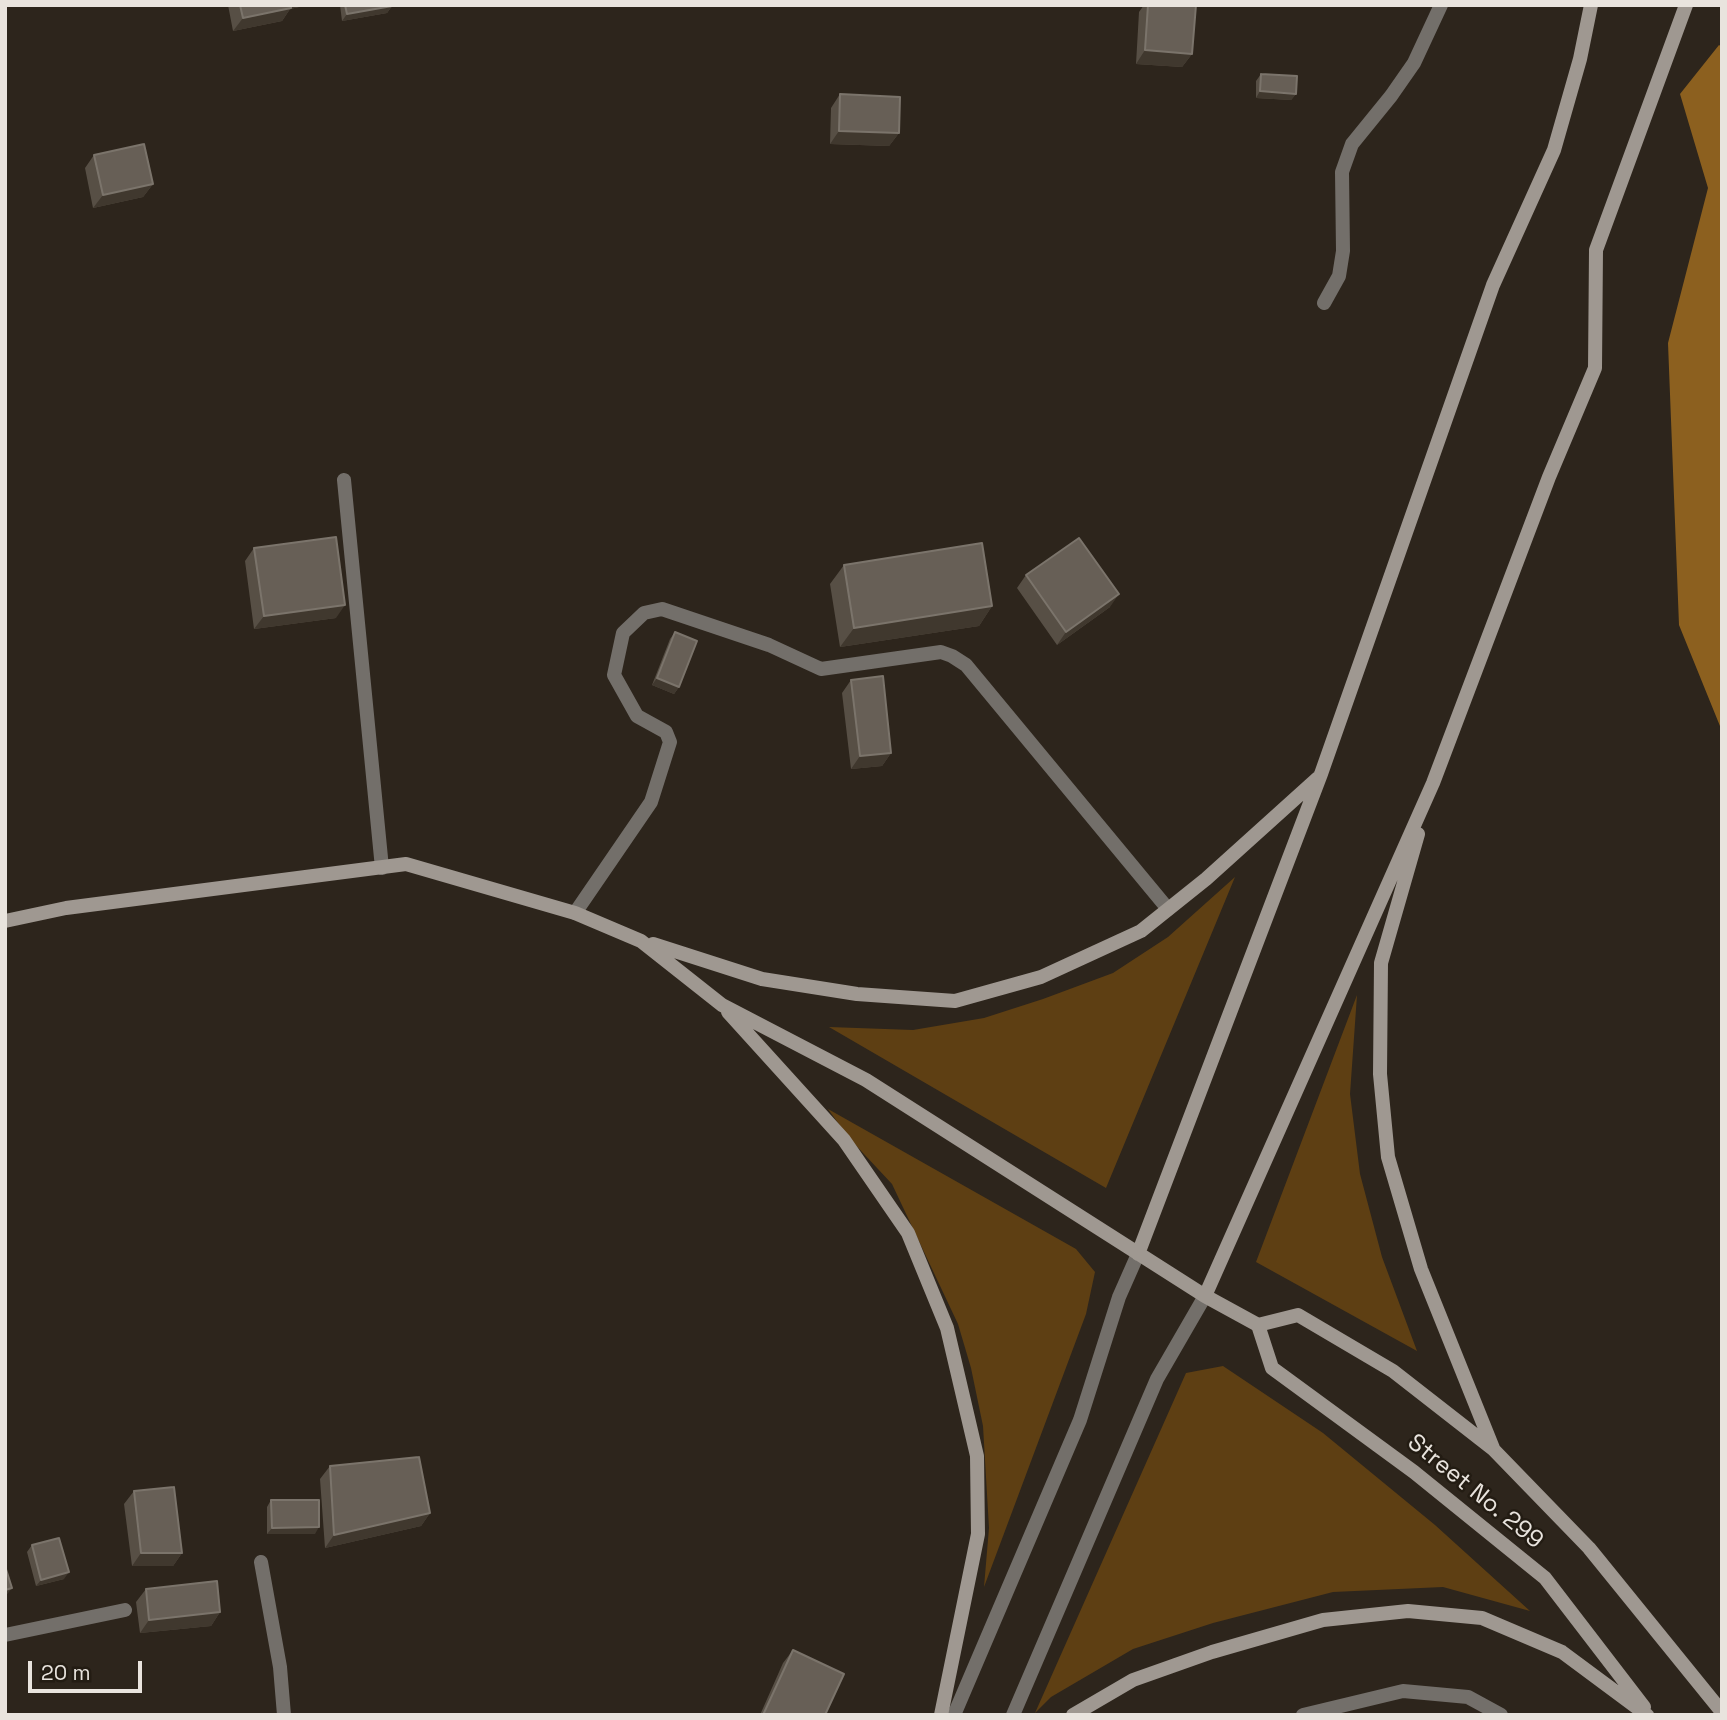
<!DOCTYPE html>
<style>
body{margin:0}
#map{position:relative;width:1727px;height:1720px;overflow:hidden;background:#2d251c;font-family:"Space Grotesk",sans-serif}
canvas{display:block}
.frame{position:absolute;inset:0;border:7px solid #e9e4de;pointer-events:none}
.scale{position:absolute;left:28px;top:1661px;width:114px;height:32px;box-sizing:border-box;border:4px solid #e9e4de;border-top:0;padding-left:9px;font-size:21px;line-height:24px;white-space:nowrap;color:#e9e4de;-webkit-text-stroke:5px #231c13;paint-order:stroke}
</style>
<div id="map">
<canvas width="1727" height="1720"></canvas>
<div class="frame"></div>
<div class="scale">20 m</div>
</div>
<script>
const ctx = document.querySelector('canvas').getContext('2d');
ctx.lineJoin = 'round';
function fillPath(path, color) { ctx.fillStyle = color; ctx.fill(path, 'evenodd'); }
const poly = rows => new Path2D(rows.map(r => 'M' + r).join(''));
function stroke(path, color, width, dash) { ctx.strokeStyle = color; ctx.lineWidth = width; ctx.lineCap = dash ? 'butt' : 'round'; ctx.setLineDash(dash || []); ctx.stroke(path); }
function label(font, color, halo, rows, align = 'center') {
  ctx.font = font + ' "Space Grotesk",sans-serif'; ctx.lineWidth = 5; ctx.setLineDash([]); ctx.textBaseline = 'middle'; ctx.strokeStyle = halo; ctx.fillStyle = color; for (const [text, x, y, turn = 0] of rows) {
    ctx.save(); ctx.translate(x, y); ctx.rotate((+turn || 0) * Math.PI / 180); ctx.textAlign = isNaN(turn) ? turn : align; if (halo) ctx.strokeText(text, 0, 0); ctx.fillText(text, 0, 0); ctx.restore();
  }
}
fillPath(poly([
 [1235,877,1106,1188,829,1027,913,1030,984,1018,1043,999,1113,973,1168,937],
 [1357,995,1350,1094,1360,1174,1382,1257,1417,1351,1256,1262],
 [828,1109,1076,1249,1095,1272,1086,1314,984,1587,989,1528,983,1426,971,1368,958,1324,892,1184,849,1138],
 [1223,1366,1323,1433,1435,1525,1530,1611,1443,1587,1333,1592,1213,1623,1133,1649,1051,1697,1035,1713,1186,1373]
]), '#5e3f13');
fillPath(poly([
 [1719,45,1722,47,1722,731,1679,625,1668,343,1708,188,1680,94]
]), '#8c601f');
stroke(poly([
 [344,480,382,868],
 [575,913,651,802,670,742,666,732,637,716,614,675,623,633,644,613,662,609,769,645,821,669,941,652,952,656,966,665,1168,909],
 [1303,1715,1403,1691,1468,1697,1501,1715]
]), '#736f6a', 14);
stroke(poly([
 [1324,303,1339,276,1343,251,1342,172,1352,144,1391,96,1414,63,1441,5],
 [261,1562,280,1667,284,1715],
 [5,1635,125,1610],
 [954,1715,1080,1420,1119,1297,1138,1254],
 [1013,1715,1157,1379,1205,1296]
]), '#736f6a', 14);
stroke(poly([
 [1418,834,1381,963,1380,1074,1388,1157,1421,1269,1493,1448],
 [5,921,66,908,406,864,575,913,641,941,722,1005,866,1080,1205,1296,1258,1325,1298,1315,1393,1371,1493,1449,1589,1548,1722,1712],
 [653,944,762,979,857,994,955,1001,1041,977,1141,931,1206,879,1318,778],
 [728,1012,844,1140,908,1233,947,1328,977,1456,978,1534,941,1715],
 [1138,1254,1321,774,1493,285,1554,150,1580,59,1591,5],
 [1205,1296,1433,783,1549,477,1595,368,1596,250,1686,5],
 [1258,1325,1272,1368,1414,1472,1545,1578,1644,1707],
 [1073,1715,1133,1680,1212,1652,1323,1620,1408,1611,1482,1618,1562,1652,1647,1715]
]), '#9f9891', 14);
fillPath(poly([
 [228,5,308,5,290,9,282,21,233,31],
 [340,5,392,5,392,6,387,13,342,21],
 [1144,5,1148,5,1192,54,1182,67,1136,64,1139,12],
 [1261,74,1296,94,1291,100,1256,98,1256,81],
 [840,94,899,133,889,146,830,144,831,108],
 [94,155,153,184,143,197,93,208,85,168],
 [254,548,336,618,254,629,245,561],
 [844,565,992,606,979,626,840,647,830,584],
 [1026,575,1110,607,1057,645,1017,588],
 [675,632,679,687,674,694,652,685,670,639],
 [851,680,891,753,882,766,851,769,842,693],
 [330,1466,430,1513,421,1526,325,1548,320,1479],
 [134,1491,182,1553,173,1566,132,1566,124,1504],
 [271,1500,315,1534,267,1534,267,1507],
 [32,1545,64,1579,36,1586,27,1552],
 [146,1589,220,1612,211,1626,140,1633,136,1602],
 [793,1650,825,1715,760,1715,783,1663]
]), '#574f45');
fillPath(poly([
 [289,5,308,5,290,9,282,21,233,31,243,18],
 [392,6,387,13,342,21,347,14],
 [1145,50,1192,54,1182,67,1136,64],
 [1260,91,1296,94,1291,100,1256,98],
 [839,131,899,133,889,146,830,144],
 [153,184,143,197,93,208,103,195],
 [1119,594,1110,607,1057,645,1066,632],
 [345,605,336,618,254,629,264,616],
 [992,606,979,626,840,647,854,628],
 [657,678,679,687,674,694,652,685],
 [891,753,882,766,851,769,860,756],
 [430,1513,421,1526,325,1548,334,1535],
 [319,1527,315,1534,267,1534,272,1528],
 [141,1553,182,1553,173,1566,132,1566],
 [69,1572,64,1579,36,1586,41,1580],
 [12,1588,5,1597,5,1590],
 [220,1612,211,1626,140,1633,149,1620]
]), '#40382e');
const building = poly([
 [240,5,291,5,291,8,243,18,240,5],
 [345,5,392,5,392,6,347,14,345,5],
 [1148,5,1196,5,1192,54,1145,50,1148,5],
 [1261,74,1297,76,1296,94,1260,91,1261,74],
 [840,94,900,97,899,133,839,131,840,94],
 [144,144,153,184,103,195,94,155,144,144],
 [336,537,345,605,264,616,254,548,336,537],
 [1079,538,1119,594,1066,632,1026,575,1079,538],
 [982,543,992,606,854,628,844,565,982,543],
 [675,632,697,641,679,687,657,678,675,632],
 [883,676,891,753,860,756,851,680,883,676],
 [419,1457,430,1513,334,1535,330,1466,419,1457],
 [174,1487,182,1553,141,1553,134,1491,174,1487],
 [271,1500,319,1500,319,1527,272,1528,271,1500],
 [59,1538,69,1572,41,1580,32,1545,59,1538],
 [5,1566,12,1588,5,1590,5,1566],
 [217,1581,220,1612,149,1620,146,1589,217,1581],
 [793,1650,844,1674,825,1715,763,1715,793,1650]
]);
fillPath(building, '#675f56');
stroke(building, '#7b746b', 2);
label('24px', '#e9e4de', '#231c13', [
 ["Street No. 299",1475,1492,39]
]);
</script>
